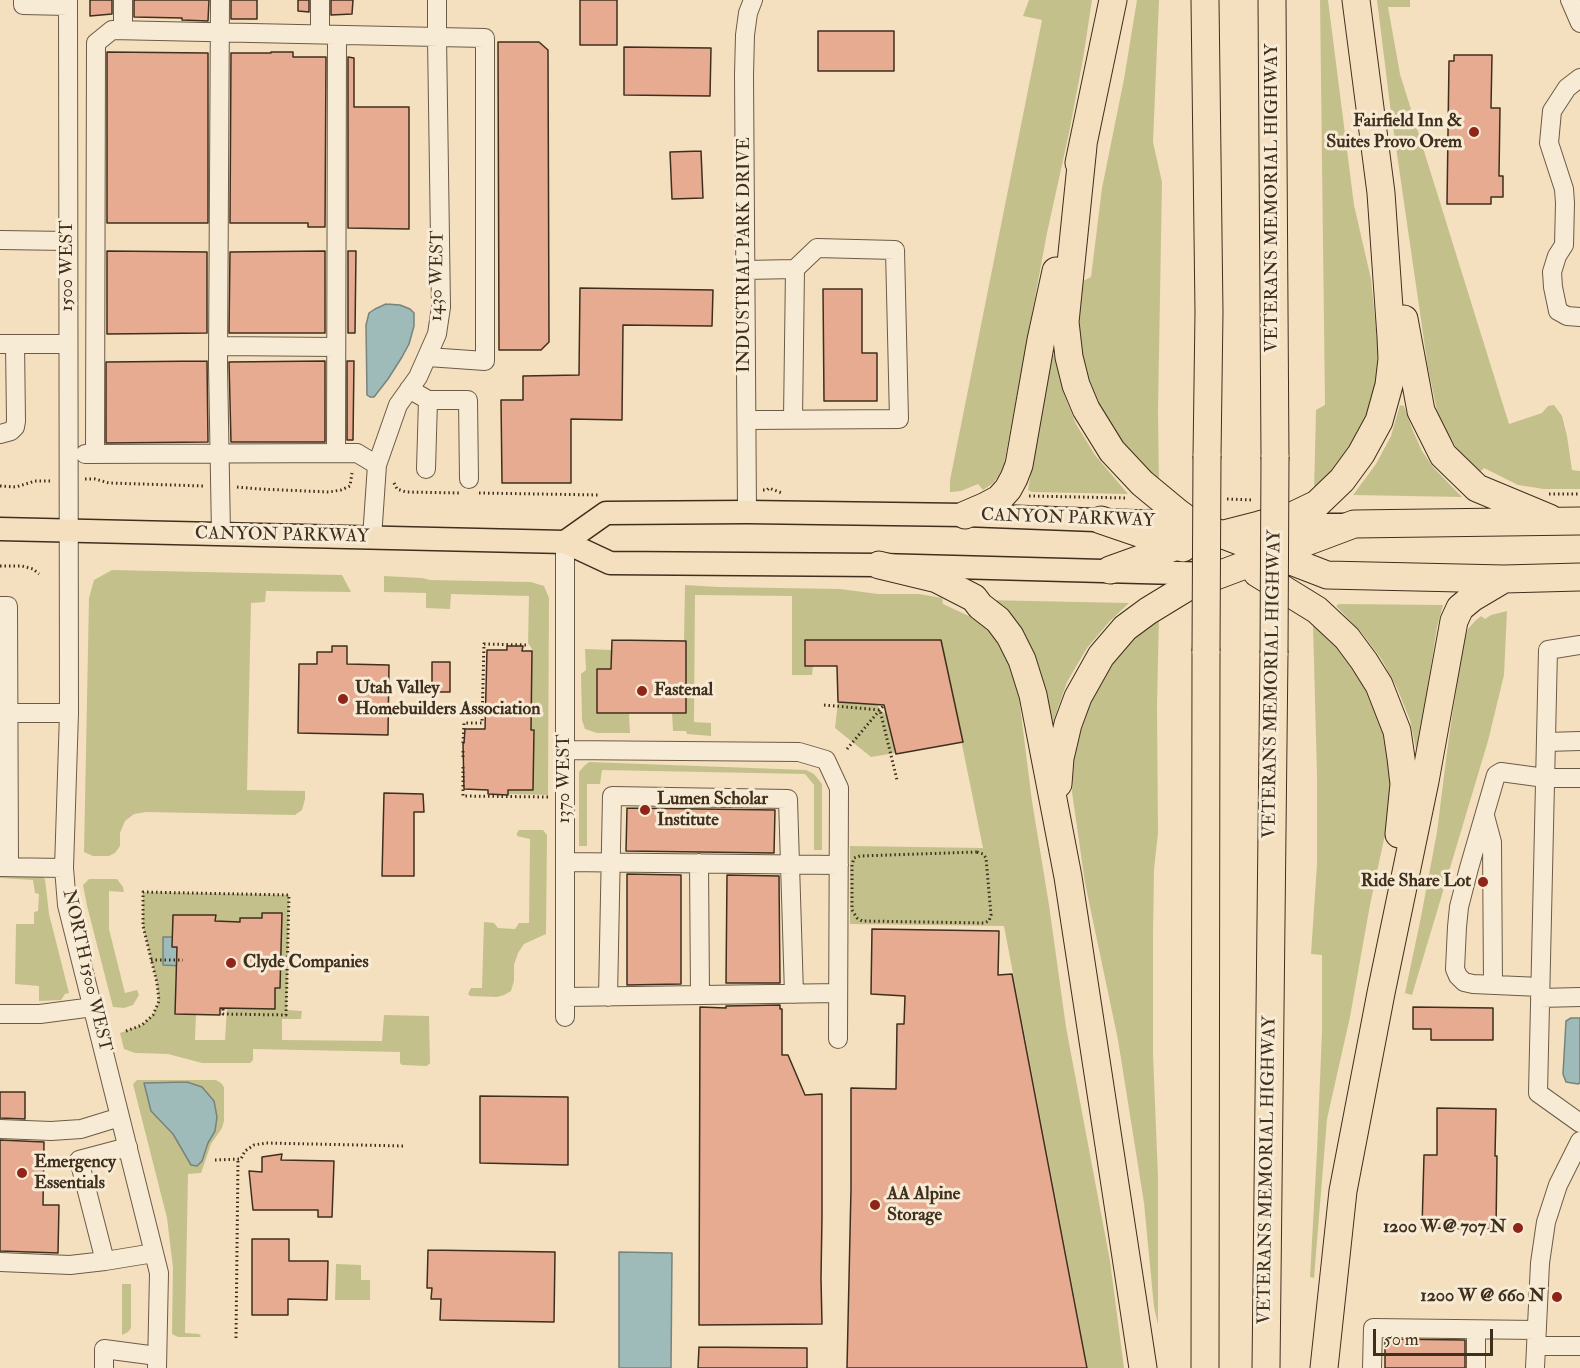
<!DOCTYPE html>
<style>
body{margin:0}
#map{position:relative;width:1580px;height:1368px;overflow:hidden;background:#f4e0bf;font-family:"IM FELL Double Pica",serif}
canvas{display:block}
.scale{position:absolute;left:1373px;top:1329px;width:120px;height:27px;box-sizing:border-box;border:3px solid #3f2f1d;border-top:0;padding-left:8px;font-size:18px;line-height:21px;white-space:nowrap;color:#3f2f1d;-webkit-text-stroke:4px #f8ebd5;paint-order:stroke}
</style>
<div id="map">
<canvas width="1580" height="1368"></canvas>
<div class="scale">50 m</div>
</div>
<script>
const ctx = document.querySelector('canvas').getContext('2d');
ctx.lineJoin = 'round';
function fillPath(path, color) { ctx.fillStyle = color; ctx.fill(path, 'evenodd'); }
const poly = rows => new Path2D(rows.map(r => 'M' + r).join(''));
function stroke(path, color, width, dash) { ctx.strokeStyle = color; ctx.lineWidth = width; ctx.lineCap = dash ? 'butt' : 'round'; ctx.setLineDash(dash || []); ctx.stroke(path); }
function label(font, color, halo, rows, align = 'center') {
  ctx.font = font + ' "IM FELL Double Pica",serif'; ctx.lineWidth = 6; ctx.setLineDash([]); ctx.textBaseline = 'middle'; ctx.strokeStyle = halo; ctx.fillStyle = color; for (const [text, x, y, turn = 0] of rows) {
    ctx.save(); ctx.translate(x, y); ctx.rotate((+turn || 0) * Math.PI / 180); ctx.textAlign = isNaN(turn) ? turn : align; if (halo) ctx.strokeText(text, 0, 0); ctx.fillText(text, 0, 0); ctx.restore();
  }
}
fillPath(poly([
 [1029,0,1092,0,1083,59,1069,133,1047,233,1004,464,999,476,992,484,983,490,978,484,961,491,950,492,950,480,1042,20,1023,16],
 [1137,0,1159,0,1153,142,1162,182,1158,411,1159,486,1120,442,1098,402,1089,380,1083,358,1080,337,1079,312,1083,281,1091,277,1102,188,1124,79],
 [1320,0,1328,0,1354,205,1371,279,1378,349,1376,393,1368,408,1363,426,1350,450,1332,474,1314,492,1316,410,1325,405],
 [1377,0,1410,0,1410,7,1388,7,1400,74,1509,424,1542,413,1548,406,1554,405,1562,416,1567,436,1572,470,1580,471,1580,489,1544,489,1518,485,1484,468,1480,472,1461,455,1439,420,1428,368,1391,113],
 [1051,354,1054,355,1065,397,1076,424,1095,455,1128,494,1032,492,1028,490],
 [1400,405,1404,406,1413,431,1422,451,1433,467,1462,497,1353,495,1376,464,1391,436],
 [112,570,342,575,351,592,266,591,265,602,251,603,247,790,305,791,305,799,302,810,295,815,146,812,134,814,125,821,120,833,120,846,115,853,109,856,93,856,84,852,89,598,94,580],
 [384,576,422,578,430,580,531,582,544,586,549,598,548,795,508,794,508,788,532,788,534,729,531,729,532,649,528,643,529,596,451,594,450,609,426,608,426,593,384,592],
 [685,585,719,587,840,589,878,594,919,594,942,598,943,604,973,618,976,615,986,623,1007,652,1018,690,1032,801,1049,905,1066,1027,1110,1261,1124,1368,1088,1368,1004,926,850,924,850,846,983,848,941,641,806,640,805,665,813,666,812,675,792,675,792,596,695,595,694,722,711,723,711,736,687,734,686,731,673,731,672,713,686,713,686,641,684,640],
 [983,600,1129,603,1110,621,1087,648,1067,682,1050,731],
 [1339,604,1443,605,1437,627,1418,750,1416,749,1410,720,1397,688,1382,660,1362,633,1336,606],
 [1507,611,1504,675,1488,741,1412,995,1405,993,1421,917,1437,832,1448,744,1463,644,1468,629,1475,621,1481,616,1485,619,1491,615],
 [1159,615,1157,705,1158,833,1154,870,1153,936,1153,1054,1158,1177,1158,1325,1154,1307,1144,1203,1118,1040,1085,883,1072,792,1074,757,1089,702,1117,656,1139,632],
 [1313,624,1336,647,1352,667,1374,705,1384,730,1392,786,1391,806,1370,905,1350,1017,1327,1119,1314,1278,1310,1277,1317,1151,1322,1032,1322,955,1311,954,1317,864,1317,776],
 [585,649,612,650,611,669,629,713,630,733,597,733,585,729,582,720,581,674,586,670],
 [838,702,877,704,880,710,886,714,895,753,871,757,835,728],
 [589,762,806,770,814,774,822,784,822,850,814,850,814,785,805,774,602,770,600,784,587,784,587,846,579,846,579,772,584,766],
 [519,830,543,830,547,835,546,934,524,944,518,953,514,965,514,981,511,991,504,995,497,997,470,996,468,994,471,988,482,988,484,922,494,923,498,928,515,929,519,923,529,923,530,839,517,836,517,833],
 [0,875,40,875,45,879,49,914,69,993,65,994,61,1000,39,1001,39,986,15,984,16,924,34,924,34,912,38,911,39,894,35,893,33,880,0,878],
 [89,879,117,879,123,887,124,892,109,891,109,929,125,993,137,990,139,995,133,1005,124,1008,113,1007,87,906,83,885],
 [143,892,289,895,287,1010,302,1011,301,1019,282,1019,282,1040,382,1041,384,1015,429,1016,430,1063,427,1066,402,1065,400,1063,400,1052,253,1049,253,1060,250,1063,202,1063,168,1054,135,1053,124,1049,120,1033,142,1025,153,1015,159,1001,157,983,143,926],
 [263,913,282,913,282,934,275,988,275,1009,227,1008,225,1040,195,1040,196,1014,175,1013,176,969,183,966,163,965,164,937,173,937,173,915,215,915,215,921,240,922,240,918,262,918],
 [137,1080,216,1080,221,1083,224,1087,224,1121,222,1128,211,1144,201,1173,188,1174,185,1333,199,1334,201,1336,200,1337,178,1337,172,1334,173,1268,167,1218,133,1084],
 [336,1264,361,1265,361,1280,370,1280,370,1300,335,1300],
 [122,1284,131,1284,131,1328,128,1332,122,1335]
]), '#c4c08c');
const water = poly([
 [386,304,400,305,410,309,414,313,414,326,409,344,402,357,388,379,374,397,370,397,367,395,366,325,369,313,375,309,386,304],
 [163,937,173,937,173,947,183,947,183,966,163,965,163,937],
 [1571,1018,1580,1018,1580,1083,1578,1084,1566,1082,1563,1074,1566,1021,1571,1018],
 [187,1082,202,1087,214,1101,217,1117,215,1131,208,1143,202,1161,197,1166,191,1165,173,1134,151,1111,144,1083,187,1082],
 [619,1252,672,1253,671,1368,619,1368,619,1252]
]);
fillPath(water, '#9ebbba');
stroke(water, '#78837b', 1.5);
const building = poly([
 [90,0,112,0,112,14,90,16,90,0],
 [134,0,209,0,208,21,182,20,182,18,134,17,134,0],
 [231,0,257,0,257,19,231,19,231,0],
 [298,0,309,0,309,12,298,11,298,0],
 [331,0,353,0,352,14,331,15,331,0],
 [580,0,617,0,617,45,580,45,580,0],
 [818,31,894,31,894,71,818,71,818,31],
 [498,42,539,42,548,50,549,342,541,350,499,350,498,42],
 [624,47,711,48,710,96,624,95,624,47],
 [107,52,208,53,208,223,107,223,107,52],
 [271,52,293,52,293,57,326,57,325,227,308,227,308,223,230,223,231,53,271,53,271,52],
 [1454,55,1492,55,1491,108,1500,108,1499,176,1503,176,1503,197,1491,197,1491,204,1447,204,1449,61,1454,61,1454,55],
 [348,57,354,58,354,107,409,107,409,229,348,228,348,57],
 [701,151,703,198,672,199,670,152,701,151],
 [107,251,207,252,207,333,107,334,107,251],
 [325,251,325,333,229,333,230,252,325,251],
 [348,251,356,251,355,333,348,333,348,251],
 [580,288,713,290,712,326,623,325,622,420,571,419,571,483,502,483,501,400,523,400,523,376,579,375,580,288],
 [823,289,862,289,862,353,877,353,877,401,824,401,823,289],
 [207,361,208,442,106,443,106,362,207,361],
 [325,361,325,442,231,442,229,362,325,361],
 [347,361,354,361,353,440,347,440,347,361],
 [612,640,686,641,686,713,597,713,597,669,611,669,612,640],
 [805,640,941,640,963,742,896,754,884,705,838,702,837,666,805,666,805,640],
 [332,646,347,646,347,664,389,665,388,735,298,733,299,664,317,664,317,652,332,652,332,646],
 [507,646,523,646,522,651,532,651,531,730,534,730,533,790,508,790,508,795,488,794,488,790,464,789,463,743,464,743,465,729,485,729,487,650,507,650,507,646],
 [432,662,450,662,450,692,432,692,432,662],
 [384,793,423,794,424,812,414,812,414,876,382,876,384,793],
 [627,808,775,810,774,853,626,851,627,808],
 [627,874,681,875,681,984,627,985,627,874],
 [727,875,779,876,780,983,726,983,727,875],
 [262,913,282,913,280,988,275,988,275,1009,220,1008,220,1015,175,1014,177,947,172,947,173,915,216,915,215,921,240,922,240,918,262,918,262,913],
 [872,929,999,931,998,975,1012,974,1087,1368,847,1368,851,1189,851,1088,896,1089,897,1024,904,1024,905,996,871,994,872,929],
 [780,1005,780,1009,782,1009,782,1055,788,1055,805,1095,822,1094,822,1216,821,1279,822,1324,699,1325,700,1007,726,1008,726,1006,780,1005],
 [1413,1007,1493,1008,1493,1040,1431,1040,1431,1029,1413,1029,1413,1007],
 [0,1092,25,1092,25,1119,0,1118,0,1092],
 [480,1096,568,1097,568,1165,480,1163,480,1096],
 [1437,1108,1496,1109,1495,1156,1497,1156,1496,1229,1422,1228,1424,1155,1437,1155,1437,1108],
 [0,1140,44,1142,43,1205,59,1205,58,1253,0,1251,0,1140],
 [282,1154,281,1160,334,1161,332,1217,318,1217,318,1210,253,1210,249,1171,262,1172,262,1157,282,1154],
 [252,1239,289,1239,289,1261,328,1261,327,1300,288,1299,288,1315,252,1315,252,1239],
 [428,1250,555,1252,554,1322,440,1320,441,1299,431,1299,432,1288,427,1288,428,1250],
 [1385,1339,1465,1340,1465,1368,1385,1368,1385,1339],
 [699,1347,807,1348,807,1368,698,1368,699,1347]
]);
fillPath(building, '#e6ab90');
stroke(building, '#3f2f1d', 1.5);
const minor = poly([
 [23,0,23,5,68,6],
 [68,0,69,713,64,868,67,905,159,1273,157,1368],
 [123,0,123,30],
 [220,0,218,366,221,534],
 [1570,0,1580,23],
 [320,34,320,0],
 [1580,78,1567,88,1552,111,1549,143,1564,189,1565,203,1564,245,1557,256,1552,272,1553,287,1558,311,1567,316,1580,317],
 [0,240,68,241],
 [745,270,795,269,817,248,895,250,899,419,747,420],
 [0,344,68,344],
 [219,346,336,347],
 [409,389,428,400,468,400,469,479],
 [793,419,795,269],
 [0,434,11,431,15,427,16,421,15,344],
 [336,453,337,35],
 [85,454,357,453,377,465],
 [95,454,96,43,112,30,485,38,485,361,428,357],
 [426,469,428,400],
 [747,512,744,75,745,35,748,13,753,0],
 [372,538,377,465,398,405,418,377,437,334,441,307,437,37,437,0],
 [0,606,8,606,9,867],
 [1580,645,1548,650,1538,1093,1580,1123],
 [9,713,69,713],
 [1546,742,1580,741],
 [565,750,799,752,826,760,839,788,838,1039],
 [1485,816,1492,842,1493,985],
 [565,862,839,865],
 [699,863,700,995],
 [0,867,64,868],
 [1540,987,1473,984,1464,982,1458,976,1455,969,1457,927,1459,907,1469,868,1496,775,1501,772,1545,778,1580,778],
 [565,997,838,993],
 [608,997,612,796,788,799,794,994],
 [1540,998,1580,997],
 [0,1014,40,1014,93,1007],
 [565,1017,565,542],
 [0,1129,51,1131,81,1129,120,1117],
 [128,1147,79,1160,105,1261,154,1253],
 [0,1262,70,1265,105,1261],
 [1536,1346,1580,1346],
 [104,1368,104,1349,157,1356],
 [1372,1368,1373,1328,1537,1330],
 [1476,1368,1476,1330],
 [1535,1368,1540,1263,1546,1222,1558,1185,1580,1141]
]);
const major = poly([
 [1274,525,1343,525],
 [0,529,565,542,610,563,879,565,1215,574],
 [565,542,606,513,747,512,965,515,1199,524]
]);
const highway = poly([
 [1205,0,1209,312,1207,456],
 [1272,0,1275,457],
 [1083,146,1065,322,1069,357,1076,385,1086,409,1112,451,1142,483,1177,512,1192,523,1327,575,1504,579,1580,577],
 [1079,163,1113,0],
 [1404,319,1421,411,1443,455,1477,488,1549,518],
 [965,515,986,506,999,499,1008,489,1014,478,1019,465,1041,340,1056,271],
 [1101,520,1183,548],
 [879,565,937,579,974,598,980,606,998,620,1010,636,1022,660,1033,695,1068,877,1143,1368],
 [1110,570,1177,546,1259,525,1294,515,1317,504,1342,480,1361,454,1379,421,1389,385,1392,359,1391,337,1381,193,1356,0],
 [1257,573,1317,610,1347,638,1364,661,1379,685,1397,731,1401,758,1404,784,1399,834],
 [1058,784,1060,758,1068,724,1078,697,1101,656,1125,628,1148,611,1189,586,1354,524,1580,521],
 [1205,1368,1206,651],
 [1266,1368,1274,653],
 [1324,1368,1343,1191,1381,993,1425,781,1454,621,1460,608,1472,598,1504,579]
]);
stroke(minor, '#6c5b46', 20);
stroke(major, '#3f2f1d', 25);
stroke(highway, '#3f2f1d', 29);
stroke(poly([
 [85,479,95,479,109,483,204,486],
 [394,483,397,489,406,492,461,493],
 [0,486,16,487,35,481,51,481],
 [237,487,259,489,329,492,341,490,350,486,352,473],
 [763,490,767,490,769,488,782,493],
 [479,493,599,495],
 [1549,494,1580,494],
 [1029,496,1127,498],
 [1227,499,1253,500],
 [0,566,22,566,33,569,39,574],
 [824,705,880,710,897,780],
 [463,743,464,723,482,723,484,644,527,645],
 [847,749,884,705],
 [463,751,463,758],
 [463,767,463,796,548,797],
 [977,852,983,854,986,858,991,915,989,921,984,923,862,921,857,918,852,910,852,865,854,858,860,856,977,852],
 [151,960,183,960],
 [126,1031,142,1025,153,1015,159,1001,157,983,143,926,143,892,289,895,286,1015,223,1014,223,1008],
 [215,1160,241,1159,245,1151,254,1145,266,1143,404,1146],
 [236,1338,238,1160]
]), '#3f2f1d', 3, [1.5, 3]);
stroke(minor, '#f8ebd5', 18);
stroke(major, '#f4e0bf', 22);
stroke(highway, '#f4e0bf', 27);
const highwayBridge = poly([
 [1206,651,1207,456],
 [1274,653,1275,457]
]);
stroke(highwayBridge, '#3f2f1d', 29, []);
stroke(highwayBridge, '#f4e0bf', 27);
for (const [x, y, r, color] of [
 [1474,132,6,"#8f2418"],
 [642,691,6,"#8f2418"],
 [343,699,6,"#8f2418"],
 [645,810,6,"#8f2418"],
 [1483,882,6,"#8f2418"],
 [231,963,6,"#8f2418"],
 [22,1173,6,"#8f2418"],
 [875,1205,6,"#8f2418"],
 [1518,1228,6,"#8f2418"],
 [1557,1297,6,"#8f2418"]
]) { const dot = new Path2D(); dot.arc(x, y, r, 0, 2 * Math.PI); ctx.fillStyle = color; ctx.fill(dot); stroke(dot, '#f8ebd5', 2); }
label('bold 18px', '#3f2f1d', '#f8ebd5', [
 ["Fairfield Inn &",1462,122,"right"],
 ["Suites Provo Orem",1462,143,"right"],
 ["Utah Valley",355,689],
 ["Homebuilders Association",355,710],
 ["Fastenal",654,691],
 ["Lumen Scholar",657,800],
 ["Institute",657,821],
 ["Ride Share Lot",1471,882,"right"],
 ["Clyde Companies",243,963],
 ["Emergency",34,1163],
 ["Essentials",34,1184],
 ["AA Alpine",887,1195],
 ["Storage",887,1216],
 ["1200 W @ 707 N",1506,1228,"right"],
 ["1200 W @ 660 N",1545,1297,"right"]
], 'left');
label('18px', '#3f2f1d', '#f8ebd5', [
 ["VETERANS MEMORIAL HIGHWAY",1273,198,-90],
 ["INDUSTRIAL PARK DRIVE",745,255,-90],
 ["1500 WEST",68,266,-90],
 ["1430 WEST",438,276,-89],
 ["CANYON PARKWAY",1068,519,2],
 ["CANYON PARKWAY",282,536,1],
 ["VETERANS MEMORIAL HIGHWAY",1273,684,-89],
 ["1370 WEST",565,779,-90],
 ["NORTH 1500 WEST",86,971,77],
 ["VETERANS MEMORIAL HIGHWAY",1268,1170,-89]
]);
</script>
